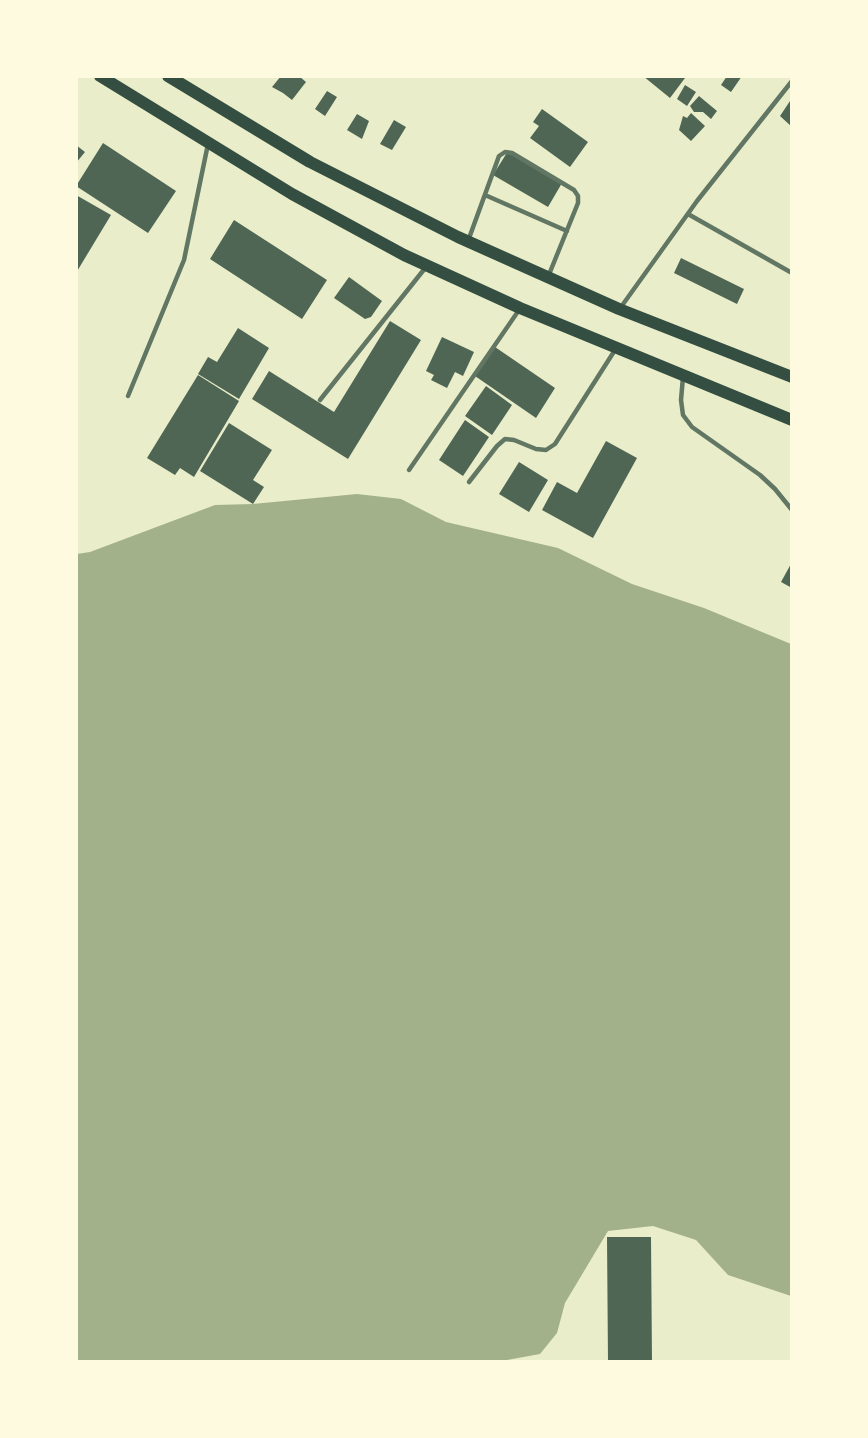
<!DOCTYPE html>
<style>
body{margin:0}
#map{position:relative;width:868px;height:1438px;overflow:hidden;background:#e9edc9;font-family:"Fira Sans",sans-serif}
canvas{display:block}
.frame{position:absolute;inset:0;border:78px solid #fefae0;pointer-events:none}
</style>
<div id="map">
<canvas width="868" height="1438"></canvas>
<div class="frame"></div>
</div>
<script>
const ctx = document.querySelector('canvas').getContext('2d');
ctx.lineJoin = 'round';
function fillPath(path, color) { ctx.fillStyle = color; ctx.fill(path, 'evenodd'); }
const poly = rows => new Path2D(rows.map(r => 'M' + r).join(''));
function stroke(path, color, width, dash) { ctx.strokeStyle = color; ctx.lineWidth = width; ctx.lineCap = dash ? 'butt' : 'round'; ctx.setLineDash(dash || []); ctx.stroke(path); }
fillPath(poly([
 [357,494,401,499,446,522,558,548,632,584,704,608,791,644,791,1296,728,1275,696,1240,653,1226,608,1231,565,1303,557,1333,540,1354,496,1362,77,1361,77,554,90,552,215,505,253,504]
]), '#a3b18a');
fillPath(poly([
 [281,76,299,76,306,82,292,100,283,93,272,87],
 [643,76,683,76,685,78,670,98],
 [727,76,742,76,731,92,721,85],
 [685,85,696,92,687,106,677,99],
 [327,91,337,97,325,116,315,109],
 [699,96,717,111,711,119,703,112,694,112,690,106],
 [792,98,792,127,780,116],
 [542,109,588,142,570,167,530,138,539,126,533,122],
 [691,113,705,126,691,141,679,130,683,116,687,118],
 [357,114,369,121,362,139,347,130],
 [394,120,406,127,392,150,380,144],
 [103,143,176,191,148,233,76,186],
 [76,145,85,152,76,163],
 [508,151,562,183,548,207,493,175],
 [76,195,111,215,76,273],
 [234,220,327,280,302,319,210,259],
 [681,258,744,289,737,304,674,273],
 [349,277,382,301,371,317,365,319,334,298],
 [390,321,421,340,348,459,252,399,269,371,334,412],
 [238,328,269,348,239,399,198,374,208,357,217,362],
 [442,337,474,352,463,376,455,372,447,388,431,380,434,375,426,371],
 [495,347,555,388,536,418,475,376],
 [198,375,239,401,194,477,180,468,175,475,147,458],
 [486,386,512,405,492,435,465,416],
 [465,420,489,437,463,476,439,460],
 [229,423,272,450,253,480,264,487,253,504,200,471],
 [606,441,637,458,593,538,542,510,557,482,577,493],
 [519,462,548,480,529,512,499,494],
 [792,562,792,588,781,582],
 [607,1237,651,1237,652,1362,608,1362]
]), '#4f6655');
stroke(poly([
 [485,195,567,231],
 [688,214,792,273],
 [468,241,499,156,505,152,512,153,574,190,578,196,578,203,548,277],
 [621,307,697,201,792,81],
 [683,377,681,400,683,415,692,427,760,475,775,489,792,510],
 [128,396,184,260,208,144],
 [320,400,426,267],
 [409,470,519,310],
 [469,482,497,446,505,439,514,440,536,449,546,450,555,444,615,350]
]), '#617663', 4.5);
stroke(poly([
 [100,76,292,194,404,255,520,308,792,420],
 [168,76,310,162,458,237,619,309,792,377]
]), '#344e41', 12);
</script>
